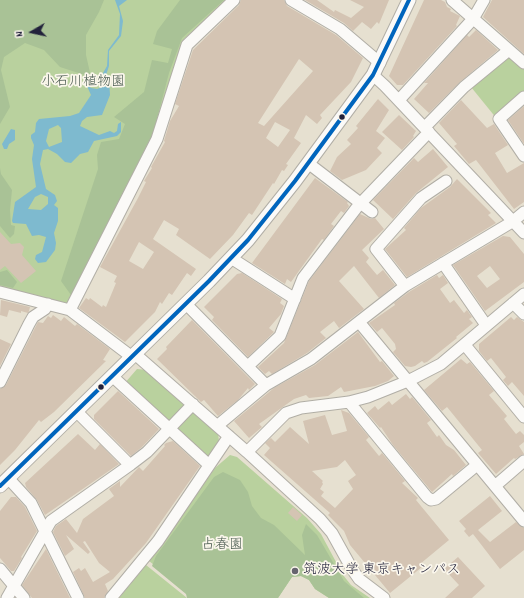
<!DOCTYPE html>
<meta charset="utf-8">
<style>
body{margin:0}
#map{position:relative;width:524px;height:598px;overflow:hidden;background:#e6e0d0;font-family:Dekko,sans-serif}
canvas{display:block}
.north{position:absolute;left:12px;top:12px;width:40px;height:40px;-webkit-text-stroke:3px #fbf7ec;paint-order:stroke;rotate:261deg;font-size:11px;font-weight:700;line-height:16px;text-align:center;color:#22223b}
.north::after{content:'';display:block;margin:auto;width:14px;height:18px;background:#22223b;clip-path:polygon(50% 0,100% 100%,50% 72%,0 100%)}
</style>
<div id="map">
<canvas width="524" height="598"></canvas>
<div class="north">N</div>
</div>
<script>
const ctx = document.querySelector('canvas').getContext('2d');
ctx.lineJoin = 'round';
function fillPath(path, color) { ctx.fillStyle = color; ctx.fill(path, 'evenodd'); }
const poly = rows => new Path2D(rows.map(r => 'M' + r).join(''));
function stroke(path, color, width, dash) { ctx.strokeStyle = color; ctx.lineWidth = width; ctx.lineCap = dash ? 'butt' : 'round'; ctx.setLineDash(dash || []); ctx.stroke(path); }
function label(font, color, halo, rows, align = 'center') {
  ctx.font = font + ' Dekko,"Klee One",sans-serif'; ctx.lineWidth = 3.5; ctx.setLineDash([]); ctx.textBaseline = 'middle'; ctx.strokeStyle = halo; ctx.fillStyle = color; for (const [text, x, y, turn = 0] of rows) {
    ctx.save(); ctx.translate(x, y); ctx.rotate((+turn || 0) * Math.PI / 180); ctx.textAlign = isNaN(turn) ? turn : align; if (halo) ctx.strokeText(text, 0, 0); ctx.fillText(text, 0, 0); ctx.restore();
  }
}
fillPath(poly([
 [0,0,227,0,184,39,172,73,153,140,70,305,0,286],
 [507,55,524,69,524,94,497,119,471,87],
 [137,369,147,370,183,401,183,408,169,424,124,384],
 [190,413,195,413,218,433,219,441,208,461,175,431],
 [230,455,237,457,307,518,321,534,343,575,351,585,370,598,329,598,315,589,309,580,301,576,292,577,278,598,196,598,149,561,215,468],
 [146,565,187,598,119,598]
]), '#b9d19e');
fillPath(poly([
 [0,0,104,0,99,12,86,35,86,55,91,77,60,67,44,50,25,43,4,57,1,70,10,107,0,124],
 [180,0,224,0,182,38,169,73,152,138,71,295,61,281,98,169,97,155,101,142,119,139,125,124,114,117,144,92,152,60,168,63,172,49,153,44,157,31],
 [0,168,1,174,12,190,10,210,11,225,15,226,14,234,10,238,0,226],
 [7,270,17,282,13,288,0,285,0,272],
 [223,472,240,480,248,492,252,506,261,518,274,525,305,555,302,535,306,524,317,535,344,581,364,598,329,598,315,589,309,580,301,576,292,577,278,598,187,598,186,594,152,566,156,556,214,477]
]), '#a9c296');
fillPath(poly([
 [115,0,127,0,119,6,123,21,121,36,109,51,109,66,106,75,109,79,110,95,102,115,87,117,82,121,80,126,99,135,110,131,114,133,117,131,118,124,121,122,121,132,117,136,94,141,88,152,80,154,71,163,65,162,57,154,48,149,43,150,40,164,46,189,55,195,57,201,54,205,58,208,58,221,54,233,56,243,55,250,46,262,38,263,35,259,36,255,42,252,46,237,39,235,32,236,26,224,13,223,12,221,15,202,36,187,32,159,34,145,31,138,31,135,35,132,36,123,39,119,70,116,79,113,91,95,86,84,91,88,97,89,105,86,105,80,103,73,107,66,108,50,119,35,120,14],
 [58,125,61,128,62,142,49,147,46,141,49,129],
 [41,194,48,197,48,204,41,210,28,209,35,197],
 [11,129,15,130,15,140,9,144,7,149,4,149,2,144]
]), '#7ebacf');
fillPath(poly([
 [241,0,284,0,287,6,336,35,363,58,351,82,320,115,322,118,317,124,306,115,294,138,301,143,286,164,288,165,284,171,282,170,274,184,273,183,252,215,249,213,233,235,210,259,176,235,179,229,164,220,153,239,196,269,191,276,187,273,172,295,169,293,162,304,160,302,155,312,125,342,79,308,86,298,89,300,90,298,102,307,103,305,106,307,116,283,114,282,117,276,100,267,138,198,146,182,144,181,152,168,151,167,165,142,164,141,170,121,179,106,175,104,193,50,239,5],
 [299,59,313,71,264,126,258,123],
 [275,122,290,130,278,147,266,138],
 [139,242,154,252,143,269,129,261],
 [305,0,317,0,334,12,335,10,351,18,364,7,350,0,389,0,379,24,377,22,371,29,362,22,353,31,344,23],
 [424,0,441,0,445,2,447,7,451,9,450,11,460,16,456,25,457,26,403,85,397,85,389,76],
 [492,0,524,0,524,54,483,17],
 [476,30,498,50,460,82,429,113,414,99,428,83,424,83,467,35,469,37],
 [378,99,389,110,376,131,385,138,377,148,382,153,366,170,342,180,330,171,337,157,351,144,347,140,358,128,356,126],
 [461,100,487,128,494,124,508,145,495,153,507,173,524,163,524,202,514,209,476,160,469,164,454,146,457,144,439,123],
 [524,106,524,144,508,120],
 [399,115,416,131,413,136,414,137,402,150,382,132],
 [433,149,448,167,416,193,393,219,373,200,414,158,418,162],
 [315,178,348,202,347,203,349,206,344,213,341,211,331,224,334,226,324,240,322,239,291,282,287,279,285,284,252,263],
 [457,179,491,213,488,215,496,223,407,277,385,249,406,230,404,228,421,208,450,187],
 [360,214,371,219,375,218,384,229,362,250,369,258,366,262,377,275,383,270,395,285,379,298,354,266,339,281,364,309,339,328,334,321,320,332,326,338,307,353,272,374,269,371,265,374,258,367,284,343,309,281],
 [0,232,11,244,20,243,24,247,22,255,36,271,21,283,5,266,0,270],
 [503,236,510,237,524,254,524,282,485,311,453,265],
 [490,266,500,279,487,288,477,276],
 [242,273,282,299,280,303,284,306,281,314,269,328,274,332,248,357,212,320,214,317,204,307,237,274],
 [437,275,439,278,443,275,448,283,440,289,450,303,454,300,464,313,467,310,472,317,469,319,473,323,456,337,457,338,427,362,424,363,422,361,415,366,411,367,405,366,393,352,396,349,395,344,382,328,377,332,369,323,395,305,394,303,409,292],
 [1,300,30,307,29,311,28,313,21,311,21,313,9,310,7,317,0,315],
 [53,315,61,321,64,317,75,326,77,324,110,349,103,360,106,361,54,412,41,422,39,420,15,450,0,465,0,389,6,385,38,322,43,323,48,316,51,318],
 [511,317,514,320,517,317,524,322,524,396,512,382,508,386,503,380,506,377,491,358,487,361,479,351,479,344],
 [192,320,255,384,249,390,248,388,238,400,218,416,204,400,201,402,157,359,167,349,166,347],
 [358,332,380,362,382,361,394,376,388,381,375,386,344,392,341,387,328,396,309,398,306,395,294,399,259,424,262,427,249,438,234,421,274,388,315,365],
 [0,339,11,344,0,366],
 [461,359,467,364,470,362,494,391,489,395,507,416,504,419,516,434,520,431,524,435,524,442,519,446,524,454,515,459,514,458,496,474,478,453,482,450,447,407,442,411,424,390],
 [118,391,159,429,142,447,131,456,94,419,94,415],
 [406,394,410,399,412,397,431,420,427,423,437,437,439,435,446,445,454,450,466,465,453,476,452,474,432,492,393,445,381,427,380,428,367,413,375,406,378,410,389,401,392,405],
 [341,410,349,413,369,437,366,440,379,456,382,453,405,481,402,483,418,498,416,500,449,540,420,564,422,567,390,593,350,545,344,531,328,515,330,513,264,455,270,448,265,443,271,438,275,442,290,427,309,444,303,421,325,415,332,435,347,431],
 [345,460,356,475,348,481,353,489,335,508,321,496,324,492,320,489,323,484,322,482,323,481,312,471,337,467],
 [78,434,95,450,100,444,119,464,45,515,37,500,26,487,25,483],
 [173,441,200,466,146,543,113,579,105,584,108,591,104,598,85,598,73,572,79,568,81,571,85,568,93,582,110,572,99,563,85,541,83,542,90,552,88,554,66,535,74,549,65,556,53,532,56,526,66,519,77,533,83,519,114,496,109,489,120,481,120,487,139,467,143,471,165,446,164,445,166,443],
 [490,496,502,511,478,530,490,542,516,522,524,528,524,550,500,569,473,534,469,537,464,531,466,529,459,521],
 [11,497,16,497,25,507,37,531,21,557,22,558,14,571,11,571,0,558,0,511],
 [293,507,302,515,297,521,288,513],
 [46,549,70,598,32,598,22,585],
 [458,557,485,586,472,598,445,598,459,585,444,569]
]), '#d4c4b3');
const minor = poly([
 [291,0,340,29,380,63],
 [452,0,524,63],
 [373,75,385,86,524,233],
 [524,97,499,119,524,156],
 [399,100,473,19,484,0],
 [425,127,464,87,509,50],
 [308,163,372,212],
 [231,258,295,299],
 [443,263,486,325],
 [405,286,376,249,421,198,446,181],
 [0,292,70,310,132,357],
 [513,303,524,314],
 [186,304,266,385],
 [70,310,157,139,187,45,234,0],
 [359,322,524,521],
 [465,345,524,417],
 [135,354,247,452,320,519,332,533,352,569,359,579,384,598],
 [248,366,280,336,303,278,358,206,429,132],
 [112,376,209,465],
 [0,382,29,324,33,317,45,309,48,304],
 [349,402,427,497,431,500,436,499,477,465],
 [76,411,130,465],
 [217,426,266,385,311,359,405,286,512,222,524,212],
 [247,452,286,413,301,408,349,402,368,397,408,381,441,364,524,294],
 [8,478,31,503,78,598],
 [495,486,524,461],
 [0,569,24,598],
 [7,598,51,521,130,465,147,452,193,404],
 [111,598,158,541,229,436]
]);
const major = poly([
 [0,486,209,281,248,240,295,181,373,75,409,0]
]);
stroke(minor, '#b1aea6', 13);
stroke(major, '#b1aea6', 15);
stroke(minor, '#fbfaf8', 11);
stroke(major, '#fbfaf8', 13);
stroke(poly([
 [0,486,209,281,248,240,295,181,373,75,409,0]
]), '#0065bd', 4);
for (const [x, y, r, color] of [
 [342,117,3.5,"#22223b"],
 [101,387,3.5,"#22223b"],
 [295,571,4,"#67646f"]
]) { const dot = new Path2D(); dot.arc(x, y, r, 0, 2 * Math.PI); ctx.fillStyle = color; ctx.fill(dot); stroke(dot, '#fbf7ec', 1.5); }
label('14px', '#4a5b50', '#fbf7ec', [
 ["小石川植物園",83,83],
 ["占春園",222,546]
]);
label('14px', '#22223b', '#fbf7ec', [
 ["筑波大学 東京キャンパス",303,571]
], 'left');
</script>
